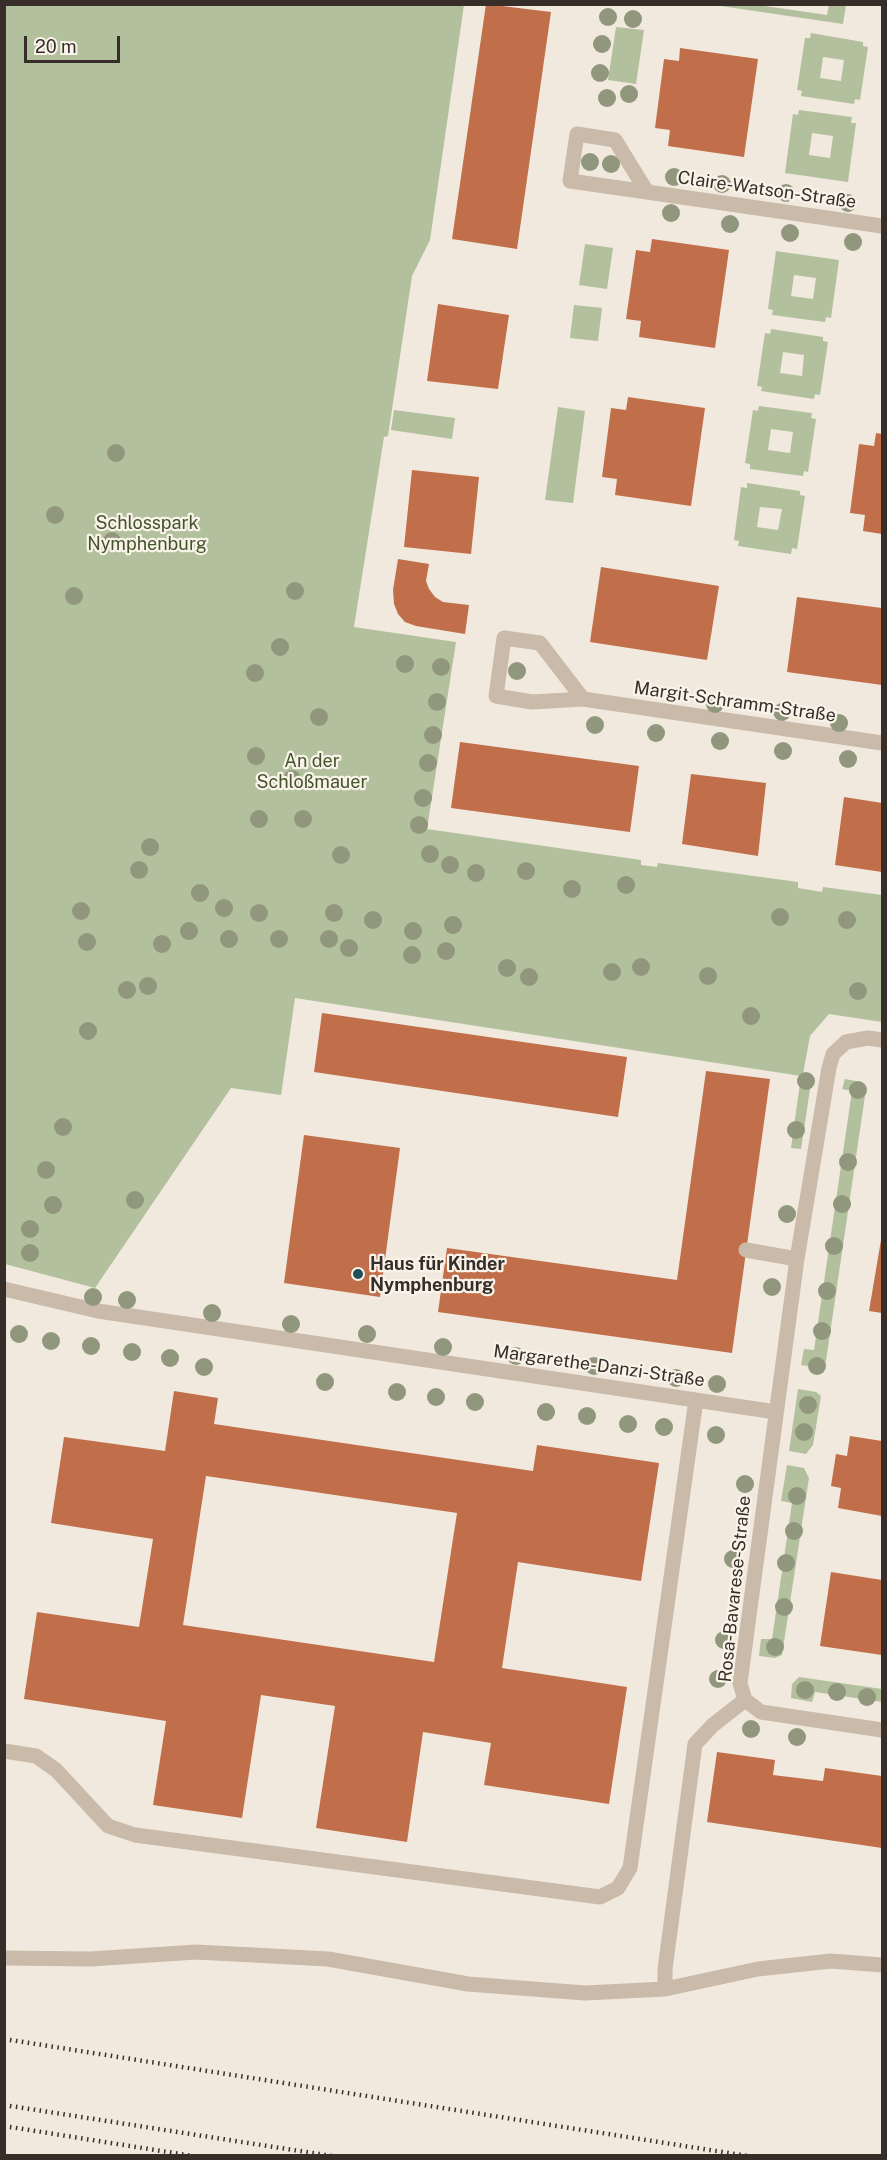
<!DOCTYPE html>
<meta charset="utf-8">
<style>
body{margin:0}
#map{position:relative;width:887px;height:2160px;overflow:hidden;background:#f1e9dd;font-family:"Public Sans",sans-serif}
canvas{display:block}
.frame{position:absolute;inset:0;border:6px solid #372e29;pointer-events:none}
.scale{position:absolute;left:24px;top:36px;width:96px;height:27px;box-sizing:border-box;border:3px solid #372e29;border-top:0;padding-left:8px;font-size:18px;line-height:21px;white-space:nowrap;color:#372e29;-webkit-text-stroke:4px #f9f3e9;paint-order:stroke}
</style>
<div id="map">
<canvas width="887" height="2160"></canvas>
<div class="frame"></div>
<div class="scale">20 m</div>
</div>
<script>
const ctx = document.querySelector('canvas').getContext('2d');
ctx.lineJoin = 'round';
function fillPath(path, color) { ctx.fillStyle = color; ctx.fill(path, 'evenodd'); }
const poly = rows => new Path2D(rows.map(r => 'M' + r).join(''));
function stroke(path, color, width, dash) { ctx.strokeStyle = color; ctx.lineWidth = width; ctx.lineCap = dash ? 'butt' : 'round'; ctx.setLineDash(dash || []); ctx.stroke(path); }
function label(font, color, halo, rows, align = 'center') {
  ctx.font = font + ' "Public Sans",sans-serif'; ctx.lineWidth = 4.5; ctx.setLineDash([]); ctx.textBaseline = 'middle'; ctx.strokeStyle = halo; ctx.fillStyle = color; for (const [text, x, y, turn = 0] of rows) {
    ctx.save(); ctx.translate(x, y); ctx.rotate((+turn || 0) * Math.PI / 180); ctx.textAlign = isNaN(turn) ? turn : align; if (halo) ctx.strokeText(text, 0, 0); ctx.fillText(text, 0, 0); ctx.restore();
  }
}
fillPath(poly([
 [4,5,464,5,430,240,412,276,388,436,384,437,354,627,456,642,427,829,641,860,641,865,657,867,658,863,798,882,798,888,822,892,823,887,882,895,882,1022,829,1014,810,1036,803,1074,812,1076,801,1149,791,1148,801,1076,295,998,281,1095,231,1088,95,1288,5,1264],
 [714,5,758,5,827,15,829,5,846,5,843,24],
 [616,27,644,30,636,84,608,80],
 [811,33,863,42,863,46,868,47,860,100,855,99,854,104,801,96,802,91,797,90,805,38,810,38],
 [823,57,844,60,841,81,820,78],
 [799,110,852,117,851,123,856,123,848,182,785,173,793,114,798,115],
 [812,133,833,136,830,158,809,155],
 [585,244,613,248,607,289,579,285],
 [776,251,839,260,831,318,826,317,825,322,772,315,773,310,768,309],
 [794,275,816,278,813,299,791,296],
 [574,305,602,308,598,341,570,338],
 [771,329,823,337,823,341,828,342,820,395,815,394,814,399,761,391,762,387,757,386,765,333,770,334],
 [783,352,804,355,802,376,780,373],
 [759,406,812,413,811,418,816,419,808,472,804,471,803,476,750,469,750,464,745,463,753,410,758,411],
 [771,429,793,432,790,453,768,450],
 [558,407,585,411,573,503,545,500],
 [394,410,455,418,452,439,391,430],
 [747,483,800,491,800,495,805,496,797,549,792,548,791,554,738,546,739,541,734,540,741,487,747,488],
 [760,507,782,509,778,530,757,527],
 [845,1079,861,1082,864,1084,866,1089,826,1361,821,1368,801,1365,804,1349,814,1350,852,1091,842,1089],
 [798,1389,816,1392,821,1396,813,1445,806,1454,789,1451],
 [787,1465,804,1468,809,1478,782,1655,775,1658,759,1656,761,1639,772,1639,792,1503,781,1501],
 [799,1677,882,1689,882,1702,815,1692,812,1702,791,1698,792,1684]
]), '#b2c09d');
fillPath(poly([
 [486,4,551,12,517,249,452,239],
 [680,48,758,59,744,157,668,146,670,130,655,128,664,59,679,61],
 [652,239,729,250,715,348,639,337,641,321,626,319,636,250,650,252],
 [438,304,509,315,498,389,427,381],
 [628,397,705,408,691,506,615,495,617,479,602,477,611,408,626,410],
 [876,433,882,434,882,534,863,531,865,515,850,513,859,444,874,446],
 [412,470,479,477,471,554,404,547],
 [398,559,429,564,426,581,429,589,435,597,443,602,469,605,465,634,416,626,405,622,398,614,394,604,393,590],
 [601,567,719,586,707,660,590,642],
 [797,597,882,608,882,685,787,672],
 [460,742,639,766,630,832,451,808],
 [691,774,766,783,758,856,682,844],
 [844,797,882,803,882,872,835,865],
 [322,1013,627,1057,618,1117,314,1072],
 [706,1071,770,1079,732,1353,438,1312,447,1248,677,1280],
 [304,1135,400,1148,380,1297,284,1283],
 [881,1240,882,1240,882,1313,869,1311],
 [174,1391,218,1398,214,1424,533,1471,537,1445,659,1463,641,1581,518,1562,502,1668,627,1687,609,1804,484,1785,491,1743,423,1732,407,1842,316,1828,335,1706,261,1695,242,1818,153,1805,166,1721,24,1699,37,1612,139,1627,153,1539,51,1523,64,1437,165,1451],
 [206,1476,457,1513,434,1662,183,1625],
 [850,1436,882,1441,882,1516,838,1508,841,1488,831,1486,836,1454,847,1456],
 [831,1572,882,1580,882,1655,820,1646],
 [717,1752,775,1760,773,1775,823,1781,825,1768,882,1776,882,1848,707,1822]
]), '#c16f4b');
stroke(poly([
 [577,134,615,140,647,192,570,181,577,134],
 [647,192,882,226],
 [504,638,540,643,583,699,532,702,496,696,504,638],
 [583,699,882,743],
 [882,1040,868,1038,846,1042,833,1054,829,1068,797,1259,740,1683,745,1700,761,1712,882,1730],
 [746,1250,797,1259],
 [4,1289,98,1311,776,1412],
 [4,1751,36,1756,56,1770,108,1826,135,1835,600,1897,618,1888,630,1868,696,1400],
 [4,1958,91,1959,196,1952,328,1959,468,1984,585,1993,665,1989,758,1969,831,1961,882,1965],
 [665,1989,665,1969,695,1744,713,1725,745,1700]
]), '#c9baa9', 15);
stroke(poly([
 [4,2039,748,2156],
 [4,2105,332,2156],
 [4,2126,193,2156]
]), '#372e29', 4.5, [1.5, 4.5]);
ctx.fillStyle = '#91977c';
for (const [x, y] of [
 [608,17],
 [633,19],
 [602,44],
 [600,73],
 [629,94],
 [607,98],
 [590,162],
 [611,164],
 [674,177],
 [722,184],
 [786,193],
 [848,203],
 [671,213],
 [730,224],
 [790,233],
 [853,242],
 [116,453],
 [55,515],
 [112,541],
 [295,591],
 [74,596],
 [280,647],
 [405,664],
 [441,667],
 [517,671],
 [255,673],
 [437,702],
 [715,704],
 [782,712],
 [319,717],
 [839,723],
 [595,725],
 [656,733],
 [433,735],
 [720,741],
 [783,751],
 [256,756],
 [848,759],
 [428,763],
 [292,779],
 [423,798],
 [259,819],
 [303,819],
 [419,825],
 [150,847],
 [430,854],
 [341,855],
 [450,865],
 [139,870],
 [526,871],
 [476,873],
 [626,885],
 [572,889],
 [200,893],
 [224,908],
 [81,911],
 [259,913],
 [334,913],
 [780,917],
 [373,920],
 [847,920],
 [453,925],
 [189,931],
 [413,931],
 [229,939],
 [279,939],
 [329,939],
 [87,942],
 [162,944],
 [349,948],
 [446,951],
 [412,955],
 [641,967],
 [507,968],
 [612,972],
 [708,976],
 [529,977],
 [148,986],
 [127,990],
 [858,991],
 [751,1016],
 [88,1031],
 [806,1081],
 [858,1090],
 [63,1127],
 [796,1130],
 [848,1162],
 [46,1170],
 [135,1200],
 [842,1204],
 [53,1205],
 [787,1214],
 [30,1229],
 [834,1246],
 [30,1253],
 [772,1287],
 [827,1291],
 [93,1297],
 [127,1300],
 [212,1313],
 [291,1324],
 [822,1331],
 [19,1334],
 [367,1334],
 [51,1341],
 [91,1346],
 [443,1347],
 [132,1352],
 [516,1356],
 [170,1358],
 [594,1366],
 [817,1366],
 [204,1367],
 [676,1378],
 [325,1382],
 [717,1384],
 [397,1392],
 [436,1397],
 [475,1402],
 [808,1405],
 [546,1412],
 [587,1416],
 [628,1424],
 [664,1427],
 [804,1432],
 [716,1435],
 [745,1484],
 [797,1496],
 [794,1531],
 [733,1559],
 [786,1563],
 [784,1607],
 [724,1640],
 [775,1647],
 [718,1679],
 [805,1690],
 [837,1692],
 [867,1697],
 [751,1729],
 [797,1737]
]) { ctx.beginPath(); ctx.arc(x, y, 9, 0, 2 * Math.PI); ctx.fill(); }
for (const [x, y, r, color] of [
 [358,1274,6,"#205057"]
]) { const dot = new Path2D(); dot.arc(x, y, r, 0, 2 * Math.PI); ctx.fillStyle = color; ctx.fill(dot); stroke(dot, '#f9f3e9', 2); }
label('18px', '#372e29', '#f9f3e9', [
 ["Claire-Watson-Straße",767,190,8],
 ["Margit-Schramm-Straße",735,702,8],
 ["Margarethe-Danzi-Straße",599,1366,8],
 ["Rosa-Bavarese-Straße",735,1589,-84]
]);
label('18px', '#43542d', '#f9f3e9', [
 ["Schlosspark",147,523],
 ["Nymphenburg",147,544],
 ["An der",312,761],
 ["Schloßmauer",312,782]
]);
label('bold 18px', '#372e29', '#f9f3e9', [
 ["Haus für Kinder",370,1264],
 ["Nymphenburg",370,1285]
], 'left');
</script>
